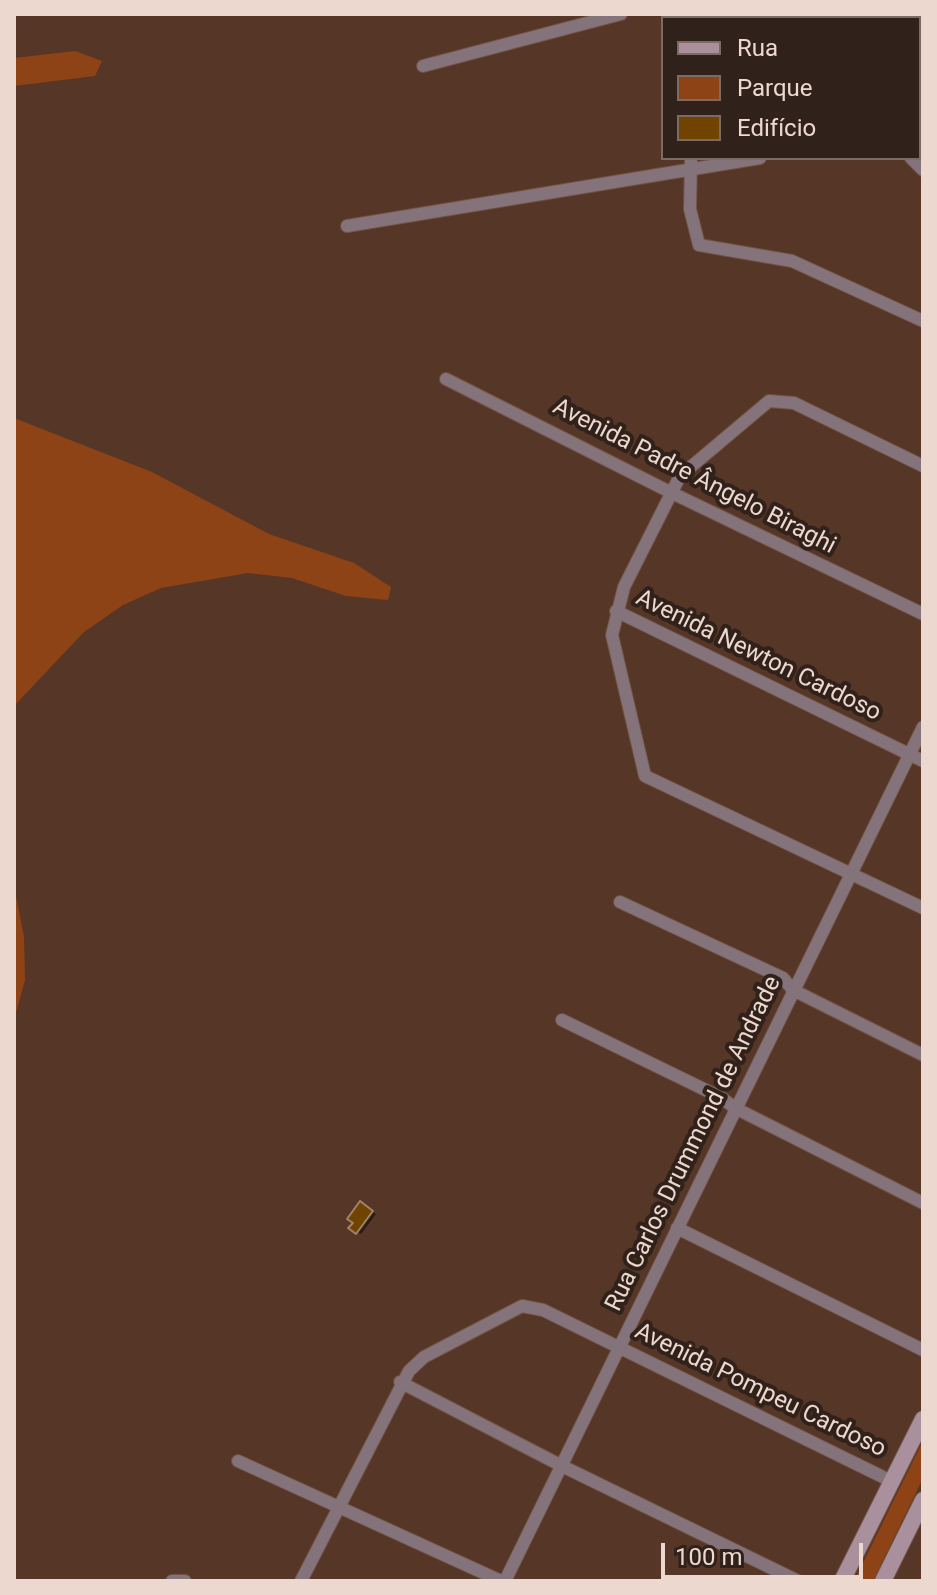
<!DOCTYPE html>
<meta charset="utf-8">
<style>
body{margin:0}
#map{position:relative;width:937px;height:1595px;overflow:hidden;background:#563626;font-family:Roboto,sans-serif}
canvas{display:block}
.frame{position:absolute;inset:0;border:16px solid #edd8cf;pointer-events:none}
.legend{position:absolute;left:661px;top:16px;width:260px;height:144px;box-sizing:border-box;background:#30221a;border:2px solid #7c6b62;margin:0;padding:10px 14px;list-style:none;font-size:24px;color:#edd8cf}
.legend li{display:flex;align-items:center;gap:16px;height:40px}
.legend b{width:40px;border:2px solid #7c6b62}
.scale{position:absolute;left:661px;top:1543px;width:202px;height:36px;box-sizing:border-box;border:4px solid #edd8cf;border-top:0;padding-left:10px;font-size:24px;line-height:28px;white-space:nowrap;color:#edd8cf;-webkit-text-stroke:6px #30221a;paint-order:stroke}
</style>
<div id="map">
<canvas width="937" height="1595"></canvas>
<div class="frame"></div>
<ul class="legend">
<li><b style="height:10px;background:#aa909c"></b>Rua</li>
<li><b style="height:22px;background:#8e4316"></b>Parque</li>
<li><b style="height:22px;background:#714300"></b>Edifício</li>
</ul>
<div class="scale">100 m</div>
</div>
<script>
const ctx = document.querySelector('canvas').getContext('2d');
ctx.lineJoin = 'round';
function fillPath(path, color) { ctx.fillStyle = color; ctx.fill(path, 'evenodd'); }
const poly = rows => new Path2D(rows.map(r => 'M' + r).join(''));
function stroke(path, color, width, dash) { ctx.strokeStyle = color; ctx.lineWidth = width; ctx.lineCap = dash ? 'butt' : 'round'; ctx.setLineDash(dash || []); ctx.stroke(path); }
function label(font, color, halo, rows, align = 'center') {
  ctx.font = font + ' Roboto,sans-serif'; ctx.lineWidth = 8; ctx.setLineDash([]); ctx.textBaseline = 'middle'; ctx.strokeStyle = halo; ctx.fillStyle = color; for (const [text, x, y, turn = 0] of rows) {
    ctx.save(); ctx.translate(x, y); ctx.rotate((+turn || 0) * Math.PI / 180); ctx.textAlign = isNaN(turn) ? turn : align; if (halo) ctx.strokeText(text, 0, 0); ctx.fillText(text, 0, 0); ctx.restore();
  }
}
fillPath(poly([
 [75,51,102,61,95,76,14,86,14,58],
 [14,418,152,472,269,534,354,563,391,587,388,600,346,596,292,578,248,573,161,588,123,605,84,632,14,706],
 [14,886,24,937,25,980,14,1020],
 [923,1441,923,1478,873,1581,854,1581]
]), '#8e4316');
fillPath(poly([
 [361,1204,376,1214,361,1234,351,1228]
]), '#0007');
const building = poly([
 [360,1201,373,1211,356,1234,348,1228,353,1223,347,1219,360,1201]
]);
fillPath(building, '#714300');
stroke(building, '#a08467', 2);
const minor = poly([
 [706,18,706,14],
 [423,66,621,14],
 [919,130,923,129],
 [691,158,690,209,699,245,792,261,923,321],
 [911,158,923,170],
 [347,226,760,158],
 [446,379,670,492,923,614],
 [923,466,794,403,769,401,680,476,624,587,612,635,645,776,923,908],
 [616,611,923,761],
 [620,902,783,978,793,990,923,1055],
 [562,1020,722,1098,735,1108,923,1203],
 [677,1228,923,1350],
 [400,1382,562,1466,798,1581],
 [238,1461,501,1581],
 [172,1581,185,1581],
 [301,1581,409,1371,424,1357,522,1306,543,1310,891,1481],
 [505,1581,923,727]
]);
const secondary = poly([
 [842,1581,923,1419],
 [883,1581,923,1500]
]);
stroke(minor, '#715344', 14);
stroke(secondary, '#715344', 18);
stroke(minor, '#84737b', 12);
stroke(secondary, '#aa909c', 16);
label('24px', '#edd8cf', '#30221a', [
 ["Avenida Padre Ângelo Biraghi",694,477,27],
 ["Avenida Newton Cardoso",758,656,26],
 ["Rua Carlos Drummond de Andrade",694,1144,-64],
 ["Avenida Pompeu Cardoso",760,1391,26]
]);
</script>
